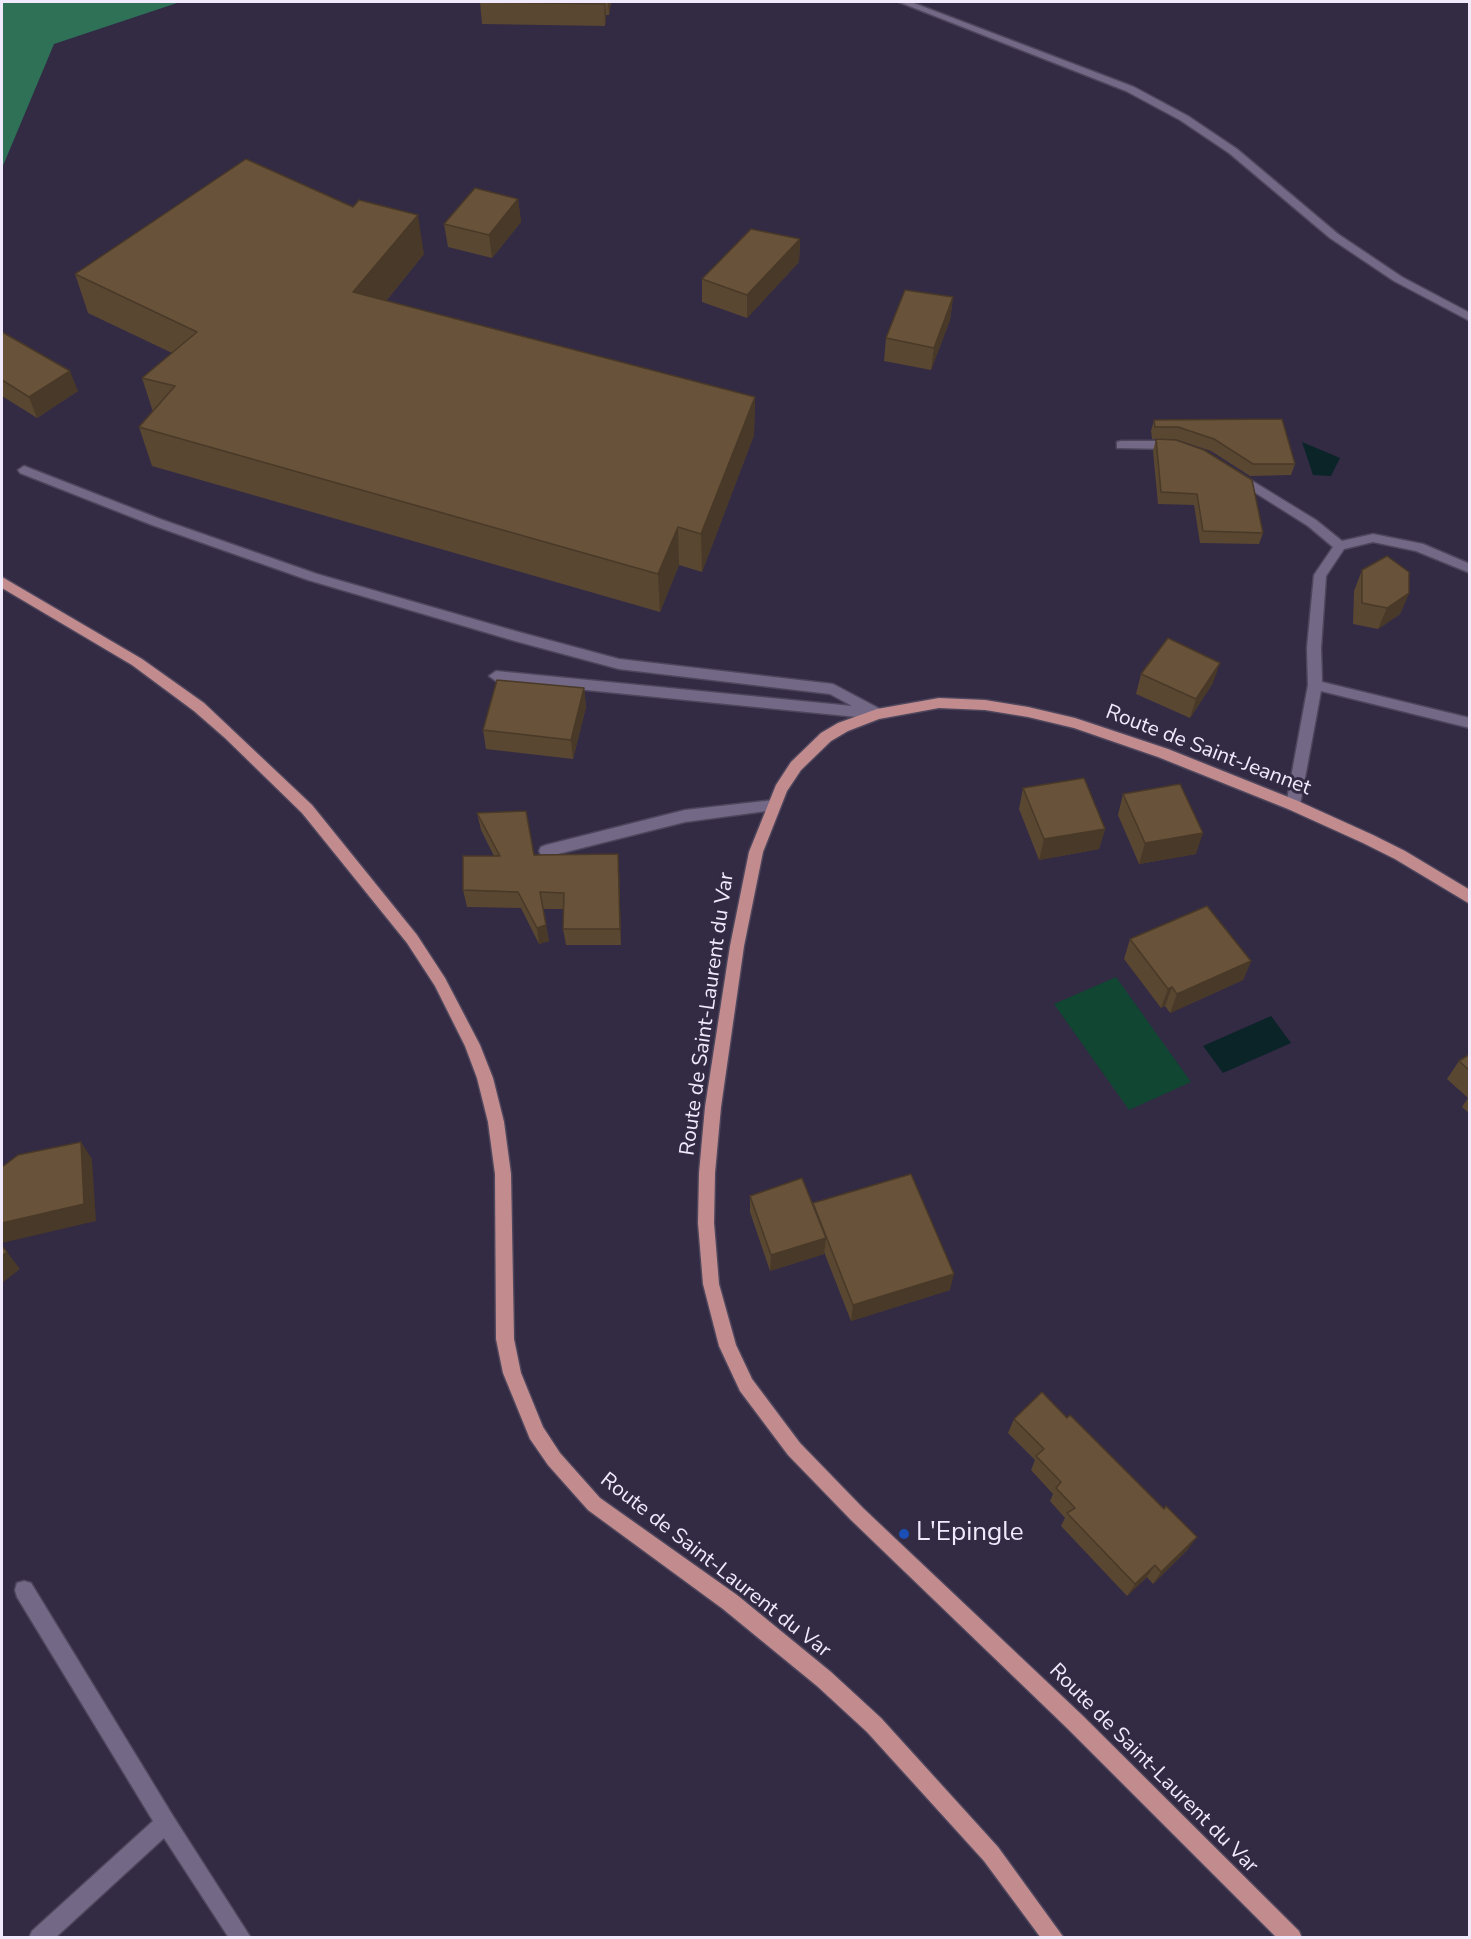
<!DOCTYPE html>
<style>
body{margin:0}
#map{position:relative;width:1471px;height:1939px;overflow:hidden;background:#332a44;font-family:"Nunito Sans",sans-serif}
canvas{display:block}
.frame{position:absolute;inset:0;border:3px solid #f0eafc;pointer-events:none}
</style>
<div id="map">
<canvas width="1471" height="1939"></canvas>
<div class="frame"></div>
</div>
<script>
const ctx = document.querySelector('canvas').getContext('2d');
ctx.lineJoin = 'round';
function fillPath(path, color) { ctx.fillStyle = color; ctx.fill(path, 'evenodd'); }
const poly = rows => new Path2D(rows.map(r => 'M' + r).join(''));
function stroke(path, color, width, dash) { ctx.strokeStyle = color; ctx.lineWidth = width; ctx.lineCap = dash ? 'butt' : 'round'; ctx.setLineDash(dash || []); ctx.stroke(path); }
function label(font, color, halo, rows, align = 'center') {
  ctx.font = font + ' "Nunito Sans",sans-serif'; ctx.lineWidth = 6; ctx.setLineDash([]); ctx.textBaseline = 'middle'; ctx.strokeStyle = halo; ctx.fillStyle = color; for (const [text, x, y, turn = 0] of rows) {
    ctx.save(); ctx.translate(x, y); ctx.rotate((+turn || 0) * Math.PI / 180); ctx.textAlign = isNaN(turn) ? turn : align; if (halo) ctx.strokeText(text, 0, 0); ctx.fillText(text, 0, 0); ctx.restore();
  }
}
fillPath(poly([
 [1116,977,1191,1082,1129,1110,1054,1004]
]), '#114632');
fillPath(poly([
 [2,2,180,2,54,44,2,168]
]), '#2e7156');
fillPath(poly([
 [1302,442,1340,458,1331,476,1313,475],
 [1271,1016,1291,1043,1223,1073,1203,1046]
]), '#0a2428');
const minor = poly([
 [899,2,911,2,1134,87,1188,116,1237,149,1338,234,1402,277,1470,313,1470,321,1394,281,1330,238,1229,153,1180,120,1126,91,899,2],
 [1121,441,1174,441,1180,445,1174,449,1117,448,1117,442,1121,441],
 [24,466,160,519,317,574,515,631,619,659,833,684,882,710,884,714,877,719,496,681,489,676,496,671,852,706,830,694,619,669,515,641,308,580,152,525,20,473,18,470,24,466],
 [1236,471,1316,520,1342,541,1373,534,1423,544,1470,564,1470,573,1416,551,1373,542,1344,549,1326,576,1321,648,1322,682,1470,718,1470,728,1321,691,1300,805,1293,810,1288,809,1286,805,1308,685,1307,648,1314,575,1333,547,1308,526,1232,478,1232,472,1236,471],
 [774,800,781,805,774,810,685,822,546,857,541,855,539,851,541,847,546,845,685,810,774,800],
 [24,1581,31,1583,173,1816,251,1938,229,1938,164,1838,55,1938,29,1938,32,1931,153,1821,17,1597,15,1590,17,1583,24,1581]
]);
const major = poly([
 [2,577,142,659,204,703,312,805,417,935,445,978,480,1045,493,1078,504,1122,511,1174,514,1339,521,1373,543,1427,560,1453,600,1498,737,1595,831,1672,881,1718,998,1847,1064,1938,1041,1938,984,1861,867,1732,817,1686,723,1609,588,1510,548,1465,530,1439,503,1373,496,1339,495,1174,488,1122,477,1078,465,1046,435,986,407,943,302,813,225,738,194,711,132,665,2,588,2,577],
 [939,698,985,700,1028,707,1075,718,1168,749,1298,801,1373,835,1405,851,1470,890,1470,904,1395,859,1363,843,1288,809,1158,757,1074,728,1028,717,985,710,939,708,879,719,848,731,831,741,801,770,787,791,763,852,744,946,721,1107,715,1173,714,1223,719,1284,736,1345,752,1379,800,1443,863,1508,1082,1715,1299,1931,1302,1938,1277,1938,1068,1729,851,1520,788,1455,740,1391,719,1346,703,1284,698,1223,699,1173,705,1107,730,946,749,852,776,785,791,762,821,733,838,723,877,709,939,698]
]);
stroke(minor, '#4e465c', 3);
stroke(major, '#4e465c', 3);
fillPath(minor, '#736987');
fillPath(major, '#c28c8e');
fillPath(poly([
 [480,2,611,2,609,15,606,15,605,26,482,24],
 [518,199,521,222,492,258,448,247,444,224],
 [800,239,799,262,747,318,702,302,702,279],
 [424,254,386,301,755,397,754,435,702,572,679,565,660,612,152,466,139,427,153,412,142,378,172,353,88,313,75,274],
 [953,297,950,320,931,370,884,361,886,338],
 [2,332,78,391,37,418,2,396],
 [1154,420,1295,464,1291,475,1250,476,1211,451,1175,439,1152,439,1151,431],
 [1156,439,1263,533,1259,544,1200,543,1194,505,1158,504,1153,451],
 [1362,570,1409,593,1400,614,1378,629,1353,624,1354,591],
 [1141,674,1213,683,1190,718,1136,694],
 [584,688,586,707,573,759,486,749,483,730],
 [1023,788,1105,829,1099,849,1039,860,1019,809],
 [1123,794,1196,854,1139,864,1118,815],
 [477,813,534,855,618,854,619,870,621,945,566,945,563,929,563,909,543,909,549,941,539,944,521,908,467,907,463,890,494,856,481,830],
 [1130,939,1251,961,1243,980,1170,1013,1165,1006,1161,1008,1124,959],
 [1470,1054,1470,1114,1462,1107,1468,1098,1447,1079,1459,1061],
 [750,1196,813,1206,813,1203,950,1290,851,1321,824,1252,824,1254,770,1271,750,1212],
 [1014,1419,1188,1549,1153,1584,1147,1577,1127,1596,1061,1526,1065,1518,1050,1501,1053,1494,1031,1470,1035,1460,1008,1433]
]), '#594731');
fillPath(poly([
 [604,2,605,2,606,15,605,26],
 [608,2,611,2,609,15],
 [518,199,521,222,492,258,489,235],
 [418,215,424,254,361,331,353,292],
 [800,239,799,262,747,318,747,295],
 [953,297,950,320,931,370,934,348],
 [70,371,78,391,37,418,29,397],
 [755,397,754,435,702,572,701,534],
 [678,527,679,565,660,612,658,574],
 [1409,593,1400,614,1378,629,1387,608],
 [1220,663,1213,683,1190,718,1196,699],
 [584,688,586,707,573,759,571,740],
 [1105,829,1099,849,1039,860,1044,839],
 [1203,833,1196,854,1139,864,1145,843],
 [618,854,619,870,621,945,620,929],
 [546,925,549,941,539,944,537,928],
 [1251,961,1243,980,1170,1013,1177,994],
 [1172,987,1165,1006,1161,1008,1168,989],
 [81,1142,92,1159,96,1221,2,1243,2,1223],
 [826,1238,824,1254,770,1271,771,1255],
 [7,1252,20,1269,2,1283,2,1256],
 [954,1274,950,1290,851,1321,853,1305],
 [1197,1537,1188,1549,1153,1584,1161,1572],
 [1155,1565,1147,1577,1127,1596,1135,1584]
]), '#493928');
const building = poly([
 [480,2,604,2,604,4,480,2],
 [246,159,353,207,359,200,418,215,353,292,755,397,701,534,678,527,658,574,139,427,175,386,142,378,197,332,75,274,246,159],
 [475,188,518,199,489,235,444,224,475,188],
 [751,229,800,239,747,295,702,279,751,229],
 [905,290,953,297,934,348,886,338,905,290],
 [2,332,70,371,29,397,2,380,2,332],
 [1282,419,1295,464,1253,464,1214,439,1178,427,1155,427,1154,420,1282,419],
 [1156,439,1176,440,1204,450,1252,480,1263,533,1203,531,1197,494,1161,492,1156,439],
 [1387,556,1409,572,1409,593,1387,608,1362,603,1362,570,1387,556],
 [1168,638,1220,663,1196,699,1141,674,1168,638],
 [497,680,584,688,571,740,483,730,497,680],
 [1084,778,1105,829,1044,839,1023,788,1084,778],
 [1180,784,1203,833,1145,843,1123,794,1180,784],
 [526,811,534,855,618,854,620,929,563,929,564,893,540,892,546,925,537,928,518,892,463,890,463,856,500,856,477,813,526,811],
 [1207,906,1251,961,1177,994,1172,987,1168,989,1130,939,1207,906],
 [1470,1054,1470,1071,1459,1061,1470,1054],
 [81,1142,84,1204,2,1223,2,1167,18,1155,81,1142],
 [911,1174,954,1274,853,1305,813,1203,911,1174],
 [802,1178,826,1238,771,1255,750,1196,802,1178],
 [2,1246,7,1252,2,1256,2,1246],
 [1042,1392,1067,1418,1070,1415,1164,1509,1166,1506,1197,1537,1161,1572,1155,1565,1135,1584,1067,1513,1075,1508,1056,1488,1061,1482,1036,1456,1044,1449,1014,1419,1042,1392]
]);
fillPath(building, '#685239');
stroke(building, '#493928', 1.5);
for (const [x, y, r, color] of [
 [904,1534,6,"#1a4fb4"]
]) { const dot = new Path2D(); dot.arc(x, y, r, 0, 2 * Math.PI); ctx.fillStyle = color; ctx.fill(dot); stroke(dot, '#332a44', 2); }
label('21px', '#f0eafc', '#332a44', [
 ["Route de Saint-Jeannet",1208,751,21],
 ["Route de Saint-Laurent du Var",708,1014,-82],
 ["Route de Saint-Laurent du Var",715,1566,38],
 ["Route de Saint-Laurent du Var",1153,1769,45]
]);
label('26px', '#f0eafc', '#332a44', [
 ["L'Epingle",916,1534]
], 'left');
</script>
